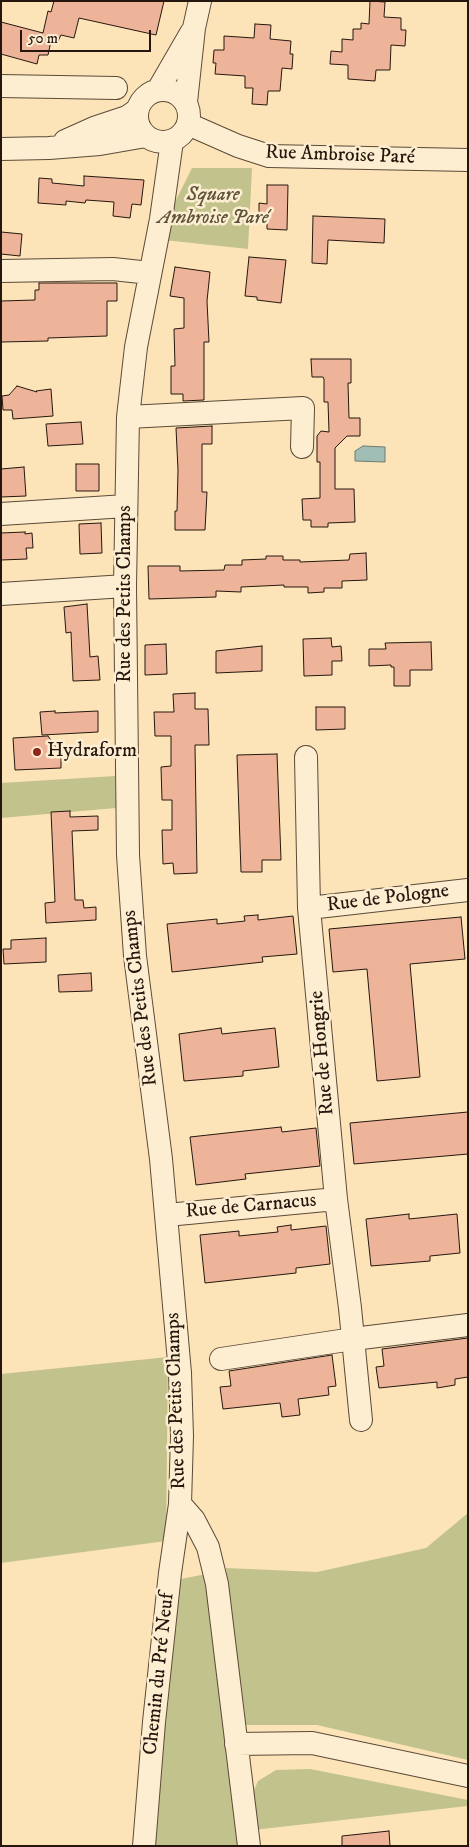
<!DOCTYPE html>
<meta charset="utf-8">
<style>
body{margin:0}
#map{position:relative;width:469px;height:1847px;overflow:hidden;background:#fce4b8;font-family:"IM FELL DW Pica",serif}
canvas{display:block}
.frame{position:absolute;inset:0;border:2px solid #25170e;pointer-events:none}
.scale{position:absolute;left:20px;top:30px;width:131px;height:22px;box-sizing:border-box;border:2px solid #25170e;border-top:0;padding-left:6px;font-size:15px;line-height:18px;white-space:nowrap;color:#25170e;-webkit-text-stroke:4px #fdedd1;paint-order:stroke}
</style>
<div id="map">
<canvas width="469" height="1847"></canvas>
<div class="frame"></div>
<div class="scale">50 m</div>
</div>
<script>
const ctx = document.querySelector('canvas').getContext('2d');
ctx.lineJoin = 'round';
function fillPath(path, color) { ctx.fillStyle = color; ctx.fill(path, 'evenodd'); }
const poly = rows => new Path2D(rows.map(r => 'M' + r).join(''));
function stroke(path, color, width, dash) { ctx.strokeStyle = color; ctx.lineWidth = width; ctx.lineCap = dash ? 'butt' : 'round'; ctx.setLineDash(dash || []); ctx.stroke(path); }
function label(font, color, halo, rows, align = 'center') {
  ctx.font = font + ' "IM FELL DW Pica",serif'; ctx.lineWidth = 5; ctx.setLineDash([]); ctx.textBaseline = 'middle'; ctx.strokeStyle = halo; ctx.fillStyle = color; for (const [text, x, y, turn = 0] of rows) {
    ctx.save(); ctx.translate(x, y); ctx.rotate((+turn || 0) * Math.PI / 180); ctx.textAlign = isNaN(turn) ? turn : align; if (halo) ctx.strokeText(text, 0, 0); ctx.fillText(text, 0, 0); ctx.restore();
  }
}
fillPath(poly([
 [192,168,252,168,248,249,164,240,168,216],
 [115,776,116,808,1,818,1,783],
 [168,1357,166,1541,1,1563,1,1374],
 [468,1513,468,1760,317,1725,246,1725,226,1568,317,1572,426,1548],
 [206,1574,240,1846,151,1846,176,1580],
 [310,1769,468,1800,468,1806,253,1830,251,1797,258,1781,276,1770]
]), '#c2c38c');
const water = poly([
 [363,446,385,447,385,462,355,461,355,451,363,446]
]);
fillPath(water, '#a0bdb6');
stroke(water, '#6f7b73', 1);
const building = poly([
 [54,1,164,1,156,35,79,18,74,38,61,35,57,43,51,41,48,55,39,55,37,64,1,54,1,22,43,33,48,11,51,12,54,1],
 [370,1,385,2,384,17,401,18,401,30,406,30,405,46,391,45,390,70,376,70,375,81,348,79,348,65,330,64,331,51,342,52,342,39,353,40,353,29,361,29,361,23,369,24,370,1],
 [255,24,271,25,270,39,291,41,290,54,293,54,292,69,282,68,280,91,268,91,267,105,252,104,253,88,245,88,245,76,215,74,216,63,213,63,214,50,224,50,224,36,254,38,255,24],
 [84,176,144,180,141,205,132,204,130,218,113,216,114,202,86,200,85,203,66,201,66,205,38,203,39,178,52,179,52,183,84,186,84,176],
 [267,185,288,185,287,230,267,229,267,220,259,220,259,203,267,204,267,185],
 [313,216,385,219,384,243,328,240,327,264,312,263,313,216],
 [1,232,22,234,20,256,1,254,1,232],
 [249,257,286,260,281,303,257,300,257,297,245,296,249,257],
 [175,267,210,272,207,301,209,342,204,342,204,400,183,401,183,394,171,394,171,366,175,366,174,329,184,328,184,298,170,296,175,267],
 [39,283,117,283,117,301,107,301,107,336,48,338,48,341,1,342,1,301,35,300,35,290,39,290,39,283],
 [311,359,351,359,351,383,348,383,349,418,360,418,360,436,347,436,335,448,335,489,354,489,355,522,328,523,328,527,311,527,311,520,303,520,302,499,320,498,320,462,317,462,317,436,321,431,329,432,328,402,324,402,324,379,323,377,312,377,311,359],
 [17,386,37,392,36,391,51,389,53,416,13,419,12,410,3,410,2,396,9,395,17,386],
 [81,422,83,444,48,446,46,424,81,422],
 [212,426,212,444,202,444,202,492,207,492,205,530,175,530,175,511,177,511,178,470,176,428,212,426],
 [76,464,99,464,99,491,76,491,76,464],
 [24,467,26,496,1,497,1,469,24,467],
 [101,523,102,553,80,554,79,524,101,523],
 [25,532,25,534,32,533,33,548,26,548,27,559,1,560,1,533,25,532],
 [366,553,367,580,342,581,342,588,324,588,324,592,308,593,308,587,284,587,284,585,241,587,241,592,216,591,216,597,149,599,148,566,180,566,180,571,224,570,225,565,242,565,242,560,266,559,266,556,283,556,283,560,300,560,300,562,349,560,350,554,366,553],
 [87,604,90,657,98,656,100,680,73,681,71,632,66,633,64,607,87,604],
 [331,638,332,647,341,646,342,661,332,661,332,675,304,676,303,639,331,638],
 [431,642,432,670,410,670,410,686,394,686,394,667,391,667,391,665,369,666,369,649,386,649,385,643,431,642],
 [166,644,167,674,145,675,145,645,166,644],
 [262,646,262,671,216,673,216,651,262,646],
 [195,693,195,709,208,709,209,745,195,745,197,873,174,874,173,863,163,864,162,830,172,830,172,800,162,800,161,767,171,766,171,736,155,736,154,712,174,712,173,694,195,693],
 [316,707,345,707,345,729,316,730,316,707],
 [55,711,55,713,98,711,98,732,42,735,40,712,55,711],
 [48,736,61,754,61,768,15,770,13,738,48,736],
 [277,754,281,860,262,860,262,872,241,872,237,755,277,754],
 [70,811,70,817,98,816,98,830,72,831,75,900,83,900,84,908,96,907,96,920,46,923,45,903,55,902,51,812,70,811],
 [258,915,258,920,293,916,297,954,262,957,263,962,172,972,167,924,217,919,217,924,245,921,244,916,258,915],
 [461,917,465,959,410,964,420,1077,377,1081,367,969,333,972,329,929,461,917],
 [46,938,46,962,4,964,3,949,11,949,11,940,46,938],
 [91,973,92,991,59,992,58,975,91,973],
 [221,1028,222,1034,275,1028,279,1067,243,1071,243,1076,184,1081,179,1034,221,1028],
 [468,1112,468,1154,354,1164,350,1123,468,1112],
 [281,1127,282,1132,316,1128,320,1166,245,1174,246,1179,196,1185,190,1137,281,1127],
 [409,1214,409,1219,457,1214,460,1253,430,1256,430,1261,371,1266,366,1219,409,1214],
 [291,1225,291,1230,326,1226,330,1264,296,1268,296,1273,205,1283,200,1235,239,1231,239,1236,278,1232,277,1227,291,1225],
 [468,1338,468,1377,455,1379,455,1385,437,1388,437,1382,379,1388,376,1367,384,1366,382,1349,468,1338],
 [332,1355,336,1386,328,1387,329,1395,298,1399,300,1415,282,1417,280,1403,223,1409,220,1387,231,1386,229,1371,332,1355],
 [389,1831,390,1846,342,1846,342,1836,389,1831]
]);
fillPath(building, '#eeb499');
stroke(building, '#25170e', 1);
const minor = poly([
 [1,86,116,88],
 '137 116a26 26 0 1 1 52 0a26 26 0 1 1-52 0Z',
 [158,90,191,33],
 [186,102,194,28,200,1],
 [188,124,238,146,269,156,468,160],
 [65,141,94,128,127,117,137,110],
 [172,141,161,219,136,347,128,417,125,586,128,855,135,956,161,1159,180,1373,182,1436,180,1504,194,1520,208,1547,217,1584,249,1846],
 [1,149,49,148,100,144,146,136],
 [1,271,113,269,150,273],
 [128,417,303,408,302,447],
 [1,514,126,506],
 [1,594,125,586],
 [306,757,309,908,336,1199,350,1308,361,1420],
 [309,908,468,890],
 [167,1215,336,1199],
 [221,1359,353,1339,468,1325],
 [236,1744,312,1743,468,1776],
 [144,1846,154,1722,170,1573,180,1504]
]);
stroke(minor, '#5b4a38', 24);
stroke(minor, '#fdedd1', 22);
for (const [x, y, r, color] of [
 [37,752,5,"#8f2418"]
]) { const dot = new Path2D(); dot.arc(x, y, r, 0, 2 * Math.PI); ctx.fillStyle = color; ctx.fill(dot); stroke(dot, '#fdedd1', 2); }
label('20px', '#25170e', '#fdedd1', [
 ["Rue Ambroise Paré",340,156,2],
 ["Rue des Petits Champs",126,594,-90],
 ["Rue de Pologne",388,899,-7],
 ["Rue des Petits Champs",141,998,-97],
 ["Rue de Hongrie",323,1053,-95],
 ["Rue de Carnacus",251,1207,-5],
 ["Rue des Petits Champs",177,1401,-92],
 ["Chemin du Pré Neuf",160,1674,-84]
]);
label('italic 20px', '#5c533a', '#fdedd1', [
 ["Square",213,196],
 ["Ambroise Paré",213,219]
]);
label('20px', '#25170e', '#fdedd1', [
 ["Hydraform",47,752]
], 'left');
</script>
